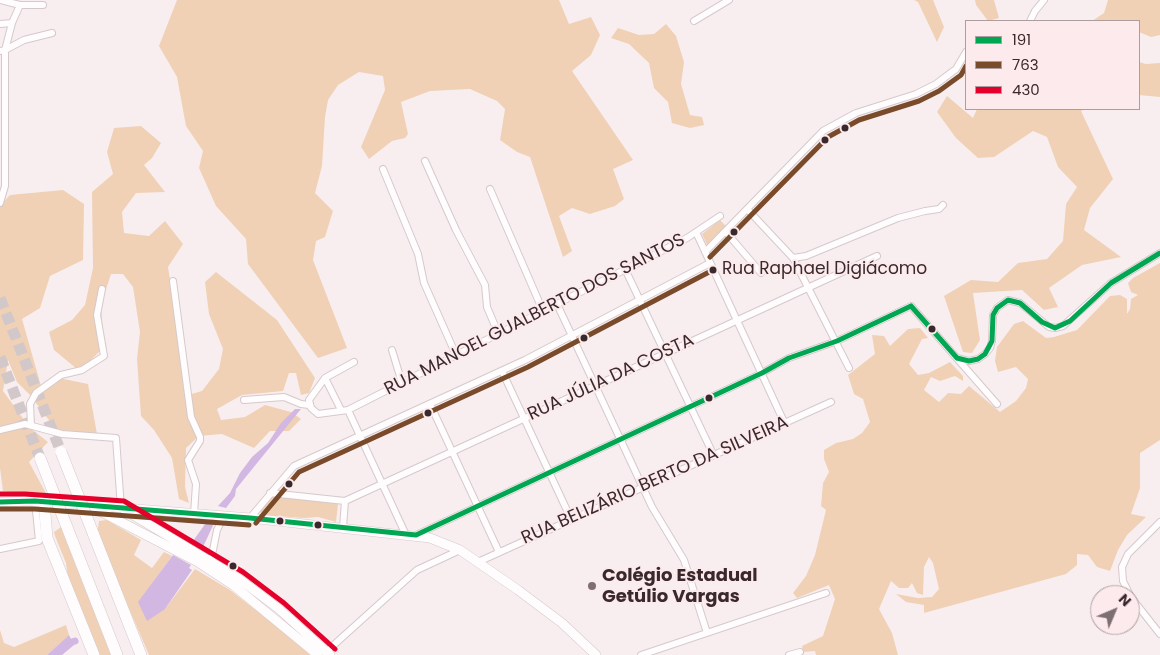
<!DOCTYPE html>
<meta charset="utf-8">
<style>
body{margin:0}
#map{position:relative;width:1160px;height:655px;overflow:hidden;background:#f8eef0;font-family:Poppins,sans-serif}
canvas{display:block}
.legend{position:absolute;left:965px;top:20px;width:175px;height:90px;box-sizing:border-box;background:#fceaec;border:1px solid #ae9d9f;margin:0;padding:6px 9px;list-style:none;font-size:15px;color:#39292c}
.legend li{display:flex;align-items:center;gap:10px;height:25px}
.legend b{width:25px;border:1px solid #ae9d9f}
.north{position:absolute;left:1090px;top:585px;width:50px;height:50px;box-sizing:border-box;background:#fceaec;border:1px solid #ae9d9f;border-radius:50%;rotate:45deg;font-size:14px;font-weight:700;line-height:20px;text-align:center;color:#39292c}
.north::after{content:'';display:block;margin:auto;width:18px;height:22px;background:#7c6e71;clip-path:polygon(50% 0,100% 100%,50% 72%,0 100%)}
</style>
<div id="map">
<canvas width="1160" height="655"></canvas>
<ul class="legend">
<li><b style="height:6px;background:#00a651"></b>191</li>
<li><b style="height:6px;background:#7a4b2a"></b>763</li>
<li><b style="height:6px;background:#e4002b"></b>430</li>
</ul>
<div class="north">N</div>
</div>
<script>
const ctx = document.querySelector('canvas').getContext('2d');
ctx.lineJoin = 'round';
function fillPath(path, color) { ctx.fillStyle = color; ctx.fill(path, 'evenodd'); }
const poly = rows => new Path2D(rows.map(r => 'M' + r).join(''));
function stroke(path, color, width, dash) { ctx.strokeStyle = color; ctx.lineWidth = width; ctx.lineCap = dash ? 'butt' : 'round'; ctx.setLineDash(dash || []); ctx.stroke(path); }
function label(font, color, halo, rows, align = 'center') {
  ctx.font = font + ' Poppins,sans-serif'; ctx.lineWidth = 4; ctx.setLineDash([]); ctx.textBaseline = 'middle'; ctx.strokeStyle = halo; ctx.fillStyle = color; for (const [text, x, y, turn = 0] of rows) {
    ctx.save(); ctx.translate(x, y); ctx.rotate((+turn || 0) * Math.PI / 180); ctx.textAlign = isNaN(turn) ? turn : align; if (halo) ctx.strokeText(text, 0, 0); ctx.fillText(text, 0, 0); ctx.restore();
  }
}
fillPath(poly([
 [177,0,559,0,569,24,591,17,600,35,591,55,572,71,633,160,613,169,624,199,615,206,590,214,572,208,559,216,572,251,563,257,530,157,517,152,500,140,505,109,497,101,470,89,430,91,401,102,408,134,405,138,392,141,369,159,361,147,385,90,383,76,359,72,338,85,328,100,325,117,322,166,315,193,333,211,325,237,316,241,313,260,347,348,318,358,248,264,246,239,216,206,199,168,203,151,186,126,177,77,159,46],
 [914,0,933,0,944,27,937,42,918,2],
 [975,0,994,0,999,18,988,21,976,5],
 [1108,0,1160,0,1160,35,1151,37,1139,32,1139,21,1092,21,1104,13],
 [666,24,676,36,684,62,681,84,690,115,702,117,704,125,690,128,672,123,668,102,654,88,649,63,629,44,611,38,618,28,639,35,654,34],
 [1139,62,1146,64,1160,63,1160,97,1139,95],
 [947,96,973,118,977,109,1085,109,1081,111,1113,179,1090,208,1084,230,1121,257,1082,265,1049,288,1058,307,1044,310,1022,290,973,293,980,340,972,353,963,352,944,296,971,280,998,282,1018,263,1047,259,1063,241,1066,204,1077,187,1058,167,1047,137,1033,131,994,157,978,158,956,138,937,112],
 [141,126,161,143,152,158,144,165,165,192,136,193,122,212,124,233,149,236,165,221,183,244,168,267,188,395,202,391,219,369,223,349,209,314,205,282,216,272,277,320,315,378,309,393,301,395,296,373,289,373,283,391,242,395,217,409,221,420,245,417,265,405,291,412,301,419,289,431,270,431,254,448,222,434,199,436,186,448,185,487,189,503,179,499,172,458,154,430,141,416,137,359,140,332,133,287,123,274,111,274,101,305,104,347,90,361,77,369,54,350,49,332,72,320,85,305,93,268,92,192,113,174,107,152,114,128],
 [63,190,84,204,83,260,50,276,40,308,22,319,41,386,59,378,88,384,97,434,60,430,54,427,30,395,17,382,8,360,3,391,30,428,48,442,29,462,47,495,3,491,0,468,0,205,10,195],
 [720,220,726,226,707,245,702,234],
 [1160,263,1160,440,1140,453,1140,488,1131,514,1146,517,1127,535,1118,550,1110,571,1097,567,1088,555,1077,554,1077,565,1066,574,924,613,924,605,906,602,896,594,918,598,932,597,939,589,933,563,929,557,924,567,923,595,917,593,912,583,908,588,899,588,891,581,879,609,892,633,898,655,816,655,815,651,803,652,802,646,823,636,835,599,829,585,797,598,793,593,806,576,815,555,826,510,821,506,823,483,829,472,824,459,824,450,836,443,853,439,862,433,870,422,863,399,854,394,848,375,875,354,872,335,884,336,890,346,908,329,920,328,928,338,922,339,909,364,918,375,929,373,950,362,963,376,963,381,955,376,940,381,931,377,924,390,939,402,948,393,961,394,969,386,1000,412,1016,401,1026,388,1028,379,1016,367,998,372,995,361,997,347,1014,324,1023,321,1046,338,1054,337,1077,330,1110,296,1120,295,1127,299,1127,314,1130,309,1131,299,1138,295,1131,292,1128,283,1133,278],
 [272,496,338,504,336,522,318,517,304,518,262,515,260,511],
 [107,520,141,540,134,555,152,568,164,552,172,556,139,602,165,609,195,569,230,590,289,636,310,655,149,655,97,534,99,521],
 [61,527,111,655,99,655,68,578,66,563,55,536,54,532],
 [66,625,69,635,47,655,0,655,0,630,4,643,14,647]
]), '#f0d1b5');
fillPath(poly([
 [295,409,301,409,236,489,235,496,226,508,218,506,230,493,240,473,252,457,268,443,281,423],
 [208,520,215,521,203,547,193,541],
 [173,555,191,565,189,568,192,570,165,609,147,621,138,602],
 [69,635,74,645,62,655,47,655]
]), '#d1b7e1');
stroke(poly([
 [72,642,75,641]
]), '#d1b7e1', 7);
stroke(poly([
 [0,298,61,452],
 [0,357,40,458]
]), '#d2c7c9', 11, [11, 5.5]);
const minor = poly([
 [0,0,20,5],
 [694,21,729,0],
 [1030,21,1035,11,1044,0],
 [0,24,12,23],
 [0,51,5,50,12,23,20,5,43,5],
 [425,161,456,230,485,285,487,307,498,333],
 [383,169,418,254,424,283,456,355],
 [490,189,543,311],
 [0,203,5,186,5,50,24,40,52,33],
 [748,210,793,258,806,256,898,218,925,211,939,209,943,205],
 [696,232,784,422],
 [726,232,761,273],
 [705,252,823,131,856,113,916,94,936,84,956,69,966,52],
 [793,258,849,368],
 [625,269,713,454],
 [173,281,191,417,200,437,200,441,188,460,196,484,194,514],
 [557,304,652,507,684,560,707,633],
 [392,350,402,383],
 [957,358,969,361,978,359,985,354,990,348,992,341,993,315,997,308,1008,300,1020,303,1049,327,1055,328,1063,326,1111,283,1160,253],
 [502,371,571,519],
 [325,378,309,400,311,408,318,414,348,410,687,238,720,216],
 [244,400,284,397,301,404,309,405],
 [430,404,499,552],
 [341,410,325,378,354,362],
 [348,410,405,533],
 [31,425,30,404,36,393,61,375,82,370,104,356,97,315,102,289],
 [0,430,25,424,62,434,116,438,121,508],
 [270,493,345,501,343,527],
 [345,501,877,256],
 [250,518,294,466,525,360,710,263],
 [416,535,762,373,789,358,837,341,911,306,997,404],
 [0,549,39,541,35,501],
 [211,560,217,530,224,516],
 [478,562,831,402],
 [1130,595,1123,581,1122,567,1128,554,1160,522],
 [1130,596,1160,634],
 [327,651,417,570,460,550],
 [641,655,826,593],
 [789,655,800,652]
]);
const secondary = poly([
 [0,502,35,501,250,518,430,538,460,550,518,590,562,623,596,655],
 [92,507,198,562,233,585,318,655],
 [123,509,238,578,279,609,330,655]
]);
const trunk = poly([
 [44,502,47,538,94,655],
 [93,533,141,655],
 [72,540,117,655]
]);
stroke(minor, '#d5c9cb', 8);
stroke(secondary, '#d5c9cb', 10);
stroke(trunk, '#d5c9cb', 12);
stroke(minor, '#fefcfd', 6);
stroke(secondary, '#fefcfd', 9);
stroke(trunk, '#fefcfd', 11);
const trunkBridge = poly([
 [61,452,93,533],
 [40,458,72,540]
]);
stroke(trunkBridge, '#d5c9cb', 12, []);
stroke(trunkBridge, '#fefcfd', 11);
stroke(poly([
 [911,306,957,358],
 [1055,328,1070,321,1111,283,1160,253],
 [957,358,969,361,978,359,985,354,992,341,993,315,997,308,1008,300,1020,303,1042,322,1055,328],
 [0,502,35,501,250,518,416,535],
 [416,535,762,373,789,358,837,341,911,306]
]), '#00a651', 5);
stroke(poly([
 [710,257,828,137,859,120,919,101,939,91,961,75,966,66],
 [0,509,35,509,249,525],
 [256,523,299,472,528,367,713,270]
]), '#7a4b2a', 5);
stroke(poly([
 [0,494,25,494,124,501,243,572,284,603,335,649]
]), '#e4002b', 5);
for (const [x, y, r, color] of [
 [845,128,4.5,"#39292c"],
 [825,140,4.5,"#39292c"],
 [734,232,4.5,"#39292c"],
 [713,270,4.5,"#39292c"],
 [932,329,4.5,"#39292c"],
 [584,338,4.5,"#39292c"],
 [709,398,4.5,"#39292c"],
 [428,413,4.5,"#39292c"],
 [289,484,4.5,"#39292c"],
 [280,521,4.5,"#39292c"],
 [318,525,4.5,"#39292c"],
 [233,566,4.5,"#39292c"],
 [592,586,5,"#7c6e71"]
]) { const dot = new Path2D(); dot.arc(x, y, r, 0, 2 * Math.PI); ctx.fillStyle = color; ctx.fill(dot); stroke(dot, '#fceaec', 2); }
label('17px', '#39292c', '#fceaec', [
 ["Rua Raphael Digiácomo",722,270]
], 'left');
label('18px', '#39292c', '#fceaec', [
 ["RUA MANOEL GUALBERTO DOS SANTOS",535,315,-27],
 ["RUA JÚLIA DA COSTA",611,378,-25],
 ["RUA BELIZÁRIO BERTO DA SILVEIRA",655,481,-24]
]);
label('bold 18px', '#39292c', '#fceaec', [
 ["Colégio Estadual",602,576],
 ["Getúlio Vargas",602,597]
], 'left');
</script>
